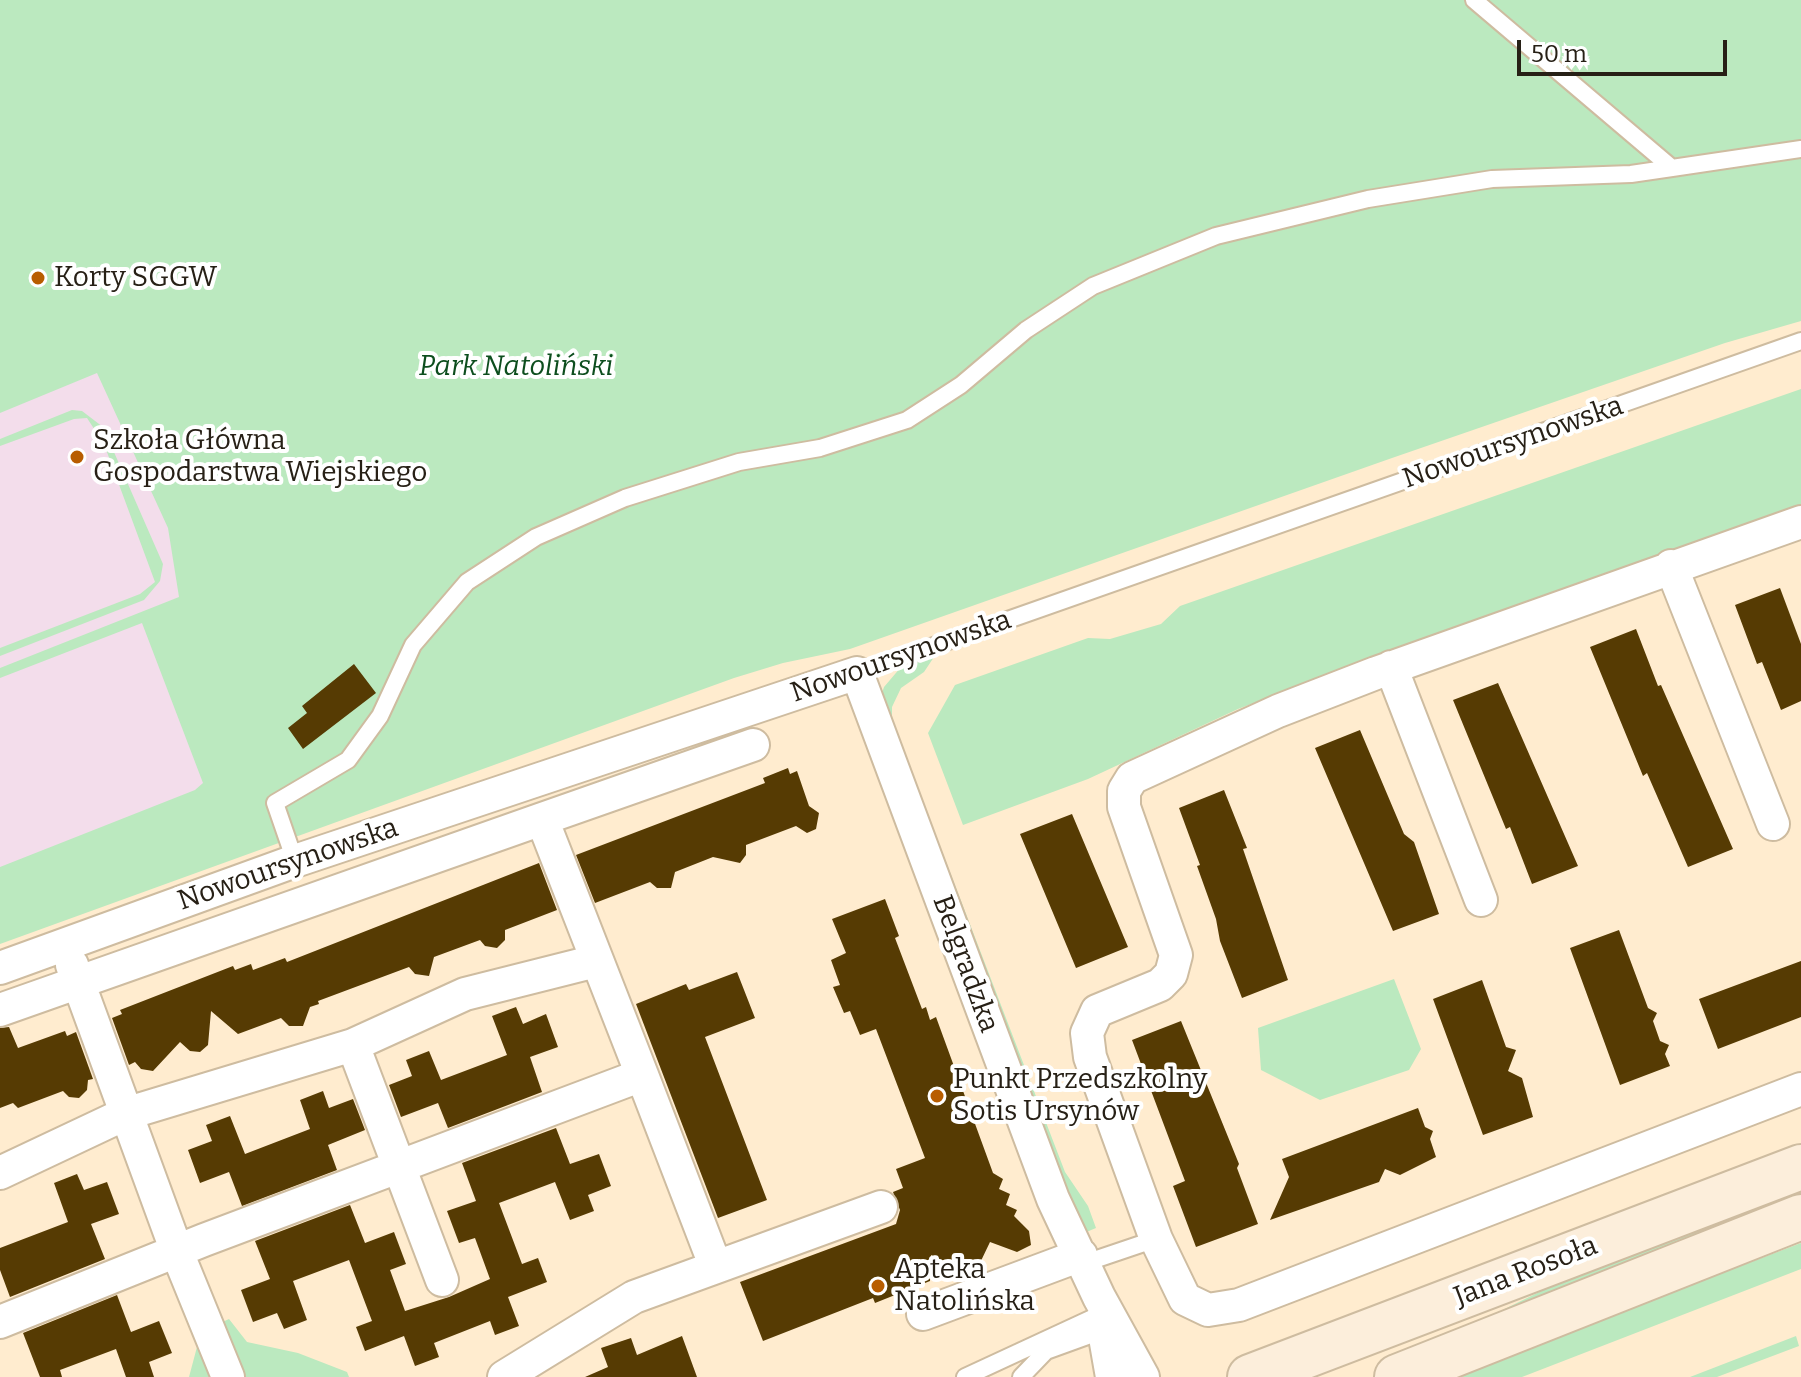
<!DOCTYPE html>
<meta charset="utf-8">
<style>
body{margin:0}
#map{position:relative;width:1801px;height:1377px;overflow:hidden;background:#ffeccf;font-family:Bitter,serif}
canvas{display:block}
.scale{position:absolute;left:1517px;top:40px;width:210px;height:36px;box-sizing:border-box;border:4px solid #272016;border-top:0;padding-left:10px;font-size:24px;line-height:28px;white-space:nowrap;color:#272016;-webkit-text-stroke:6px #fff;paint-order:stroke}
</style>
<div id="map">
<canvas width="1801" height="1377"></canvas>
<div class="scale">50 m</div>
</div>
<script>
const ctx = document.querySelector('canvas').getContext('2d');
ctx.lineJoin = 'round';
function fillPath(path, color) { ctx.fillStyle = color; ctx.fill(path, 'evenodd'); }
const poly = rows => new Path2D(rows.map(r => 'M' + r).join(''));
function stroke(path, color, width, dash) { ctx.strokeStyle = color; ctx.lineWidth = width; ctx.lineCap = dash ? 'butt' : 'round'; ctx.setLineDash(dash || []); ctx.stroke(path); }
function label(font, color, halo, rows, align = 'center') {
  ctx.font = font + ' Bitter,serif'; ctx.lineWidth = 8; ctx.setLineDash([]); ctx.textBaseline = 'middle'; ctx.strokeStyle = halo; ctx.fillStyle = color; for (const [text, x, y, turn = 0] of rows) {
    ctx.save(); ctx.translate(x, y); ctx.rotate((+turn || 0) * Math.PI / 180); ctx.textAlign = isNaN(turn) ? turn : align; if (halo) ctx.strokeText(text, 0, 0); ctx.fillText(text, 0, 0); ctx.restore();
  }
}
fillPath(poly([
 [33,177,291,759,0,878,0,190]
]), '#f3ddeb');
fillPath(poly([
 [0,0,1801,0,1801,321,1725,343,1392,458,850,649,783,663,734,678,0,944,0,867,195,790,203,783,142,623,0,678,0,668,179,597,168,528,97,373,0,413],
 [1801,389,1801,505,1366,660,1238,709,1088,779,963,825,928,733,955,685,1088,638,1110,639,1161,624,1180,606],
 [72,410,82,411,103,427,163,564,160,581,144,600,0,656,0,648,140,594,155,582,104,444,87,418,74,419,0,446,0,439],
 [934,657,924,672,901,688,892,707,892,721,1065,1172,1088,1206,1096,1228,1084,1233,880,699,884,687,901,667],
 [1394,979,1421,1049,1409,1070,1320,1100,1261,1070,1258,1028],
 [1801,1189,1801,1201,1470,1326,1582,1271],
 [1801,1243,1801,1269,1522,1377,1462,1377,1481,1365],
 [229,1319,247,1342,298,1353,347,1372,349,1377,189,1377,201,1332],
 [1796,1336,1799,1346,1717,1377,1690,1377]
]), '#bbe9bf');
fillPath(poly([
 [1780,588,1801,644,1801,701,1781,710,1762,662,1757,664,1735,605],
 [1636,629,1658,686,1661,685,1733,849,1688,867,1647,773,1643,776,1590,647],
 [354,664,376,693,303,749,288,728,307,713,302,706],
 [1498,683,1578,866,1532,884,1510,827,1506,829,1453,700],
 [1360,730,1404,834,1414,842,1439,914,1393,931,1315,748],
 [788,768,790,774,797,771,809,806,819,813,816,829,807,833,796,826,746,845,746,855,740,863,713,857,675,872,671,888,657,888,650,882,595,903,576,855,765,783,763,778],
 [1224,790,1247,848,1243,849,1288,980,1242,998,1220,941,1216,919,1197,866,1200,865,1179,808],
 [1072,814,1128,947,1076,968,1020,834],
 [539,863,557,910,505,930,505,940,497,948,485,946,480,940,434,957,429,976,415,974,409,967,318,1001,319,1004,310,1007,303,1026,289,1026,281,1018,238,1034,211,1011,208,1045,200,1052,190,1051,180,1042,153,1071,141,1069,135,1062,129,1065,112,1018,122,1014,120,1010,233,966,235,970,251,964,253,970,285,958,287,962],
 [885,899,899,936,895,938,922,1009,926,1007,930,1020,936,1017,993,1173,1003,1179,999,1189,1010,1194,1006,1205,1017,1210,1014,1216,1029,1231,1031,1245,1017,1252,990,1242,979,1265,968,1260,963,1271,931,1255,930,1281,875,1303,873,1298,763,1341,740,1282,896,1224,900,1210,893,1192,903,1188,896,1169,925,1158,876,1029,860,1035,850,1011,844,1013,833,987,840,985,831,960,846,953,832,919],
 [1619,930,1648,1008,1657,1013,1653,1021,1660,1041,1669,1045,1665,1054,1670,1066,1620,1085,1570,948],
 [1801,961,1801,1017,1718,1049,1699,999],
 [737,972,755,1018,705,1037,767,1200,718,1218,636,1004,686,984,689,990],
 [1482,980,1506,1047,1516,1050,1508,1071,1522,1078,1533,1117,1483,1135,1433,999],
 [516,1007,523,1024,546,1014,558,1047,530,1057,542,1092,448,1128,438,1103,401,1117,389,1085,412,1076,406,1060,429,1051,441,1080,507,1055,492,1016],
 [1181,1021,1239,1164,1237,1168,1258,1224,1196,1247,1173,1186,1185,1181,1132,1040],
 [9,1027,18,1048,65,1031,67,1036,76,1032,93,1079,88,1080,87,1090,79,1098,69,1097,63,1091,18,1108,13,1103,0,1108,0,1028],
 [323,1091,329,1108,353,1099,365,1130,328,1145,337,1170,242,1206,229,1172,200,1183,188,1150,212,1141,206,1125,230,1116,245,1154,310,1129,300,1100],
 [1418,1108,1425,1127,1433,1131,1430,1139,1436,1157,1400,1175,1385,1169,1379,1182,1270,1220,1289,1177,1282,1159],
 [556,1128,570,1164,599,1154,611,1186,588,1195,594,1211,570,1220,555,1182,499,1203,522,1264,538,1258,547,1282,508,1297,519,1326,495,1335,490,1321,434,1343,439,1357,415,1366,404,1336,365,1351,356,1327,372,1321,349,1260,293,1281,307,1320,284,1329,277,1313,253,1322,241,1290,270,1279,255,1241,350,1205,365,1243,394,1232,406,1264,390,1270,405,1311,449,1297,490,1279,475,1238,459,1243,447,1211,476,1201,462,1163],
 [77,1174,84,1190,107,1182,119,1214,91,1224,105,1259,10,1297,0,1270,0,1248,68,1222,54,1183],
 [117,1295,131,1332,159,1321,172,1353,149,1362,154,1377,126,1377,116,1349,60,1370,62,1377,40,1377,23,1333],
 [682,1336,697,1377,585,1377,608,1367,601,1348,631,1338,637,1355]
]), '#563b03');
const lane = poly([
 [1474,0,1672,168,1801,149],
 [857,673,1801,341],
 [295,861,275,803,348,760,380,716,413,645,467,582,536,537,625,498,739,462,820,448,907,420,961,385,1026,330,1093,286,1216,236,1368,199,1492,179,1631,174,1672,168],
 [1085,1263,1156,1239],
 [965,1377,1101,1314],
 [1021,1377,1046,1351,1104,1330]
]);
const street = poly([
 [1801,522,1376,673,1278,711,1132,778,1124,791,1124,807,1176,955,1171,974,1160,985,1097,1011,1087,1033,1090,1057,1156,1239,1185,1299,1208,1310,1239,1305,1801,1089],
 [1671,566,1773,824],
 [1391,667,1481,900],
 [542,819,753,745],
 [72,965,177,1252,228,1377],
 [0,968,295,861,857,673,1053,1199,1099,1297,1143,1377],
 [0,1010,542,819,642,1075],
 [353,1045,442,1280],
 [0,1173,125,1114,353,1045,465,994,596,961],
 [923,1314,1081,1255],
 [1102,1320,1112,1377],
 [0,1322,204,1240,642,1075,715,1265],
 [504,1377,634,1297,881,1207]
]);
const secondary = poly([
 [1250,1377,1801,1167],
 [1397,1377,1801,1217]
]);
stroke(lane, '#cebca0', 20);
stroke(street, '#cebca0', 36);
stroke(secondary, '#cebca0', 48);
stroke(lane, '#fff', 16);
stroke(street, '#fff', 32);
stroke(secondary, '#fceedb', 44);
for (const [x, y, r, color] of [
 [38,278,8,"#b85d00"],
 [77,457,8,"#b85d00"],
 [937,1096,8,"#b85d00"],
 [878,1286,8,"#b85d00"]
]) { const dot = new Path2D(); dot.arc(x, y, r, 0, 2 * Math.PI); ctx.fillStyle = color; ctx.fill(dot); stroke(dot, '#fff', 3); }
label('28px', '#272016', '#fff', [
 ["Korty SGGW",54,278],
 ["Szkoła Główna",93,441],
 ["Gospodarstwa Wiejskiego",93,473],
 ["Punkt Przedszkolny",953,1080],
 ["Sotis Ursynów",953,1112],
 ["Apteka",894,1270],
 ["Natolińska",894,1302]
], 'left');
label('italic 28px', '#0d4e1e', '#fff', [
 ["Park Natoliński",516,367]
]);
label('28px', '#272016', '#fff', [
 ["Nowoursynowska",1513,443,-19],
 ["Nowoursynowska",901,657,-19],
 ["Nowoursynowska",288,865,-19],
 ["Belgradzka",965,964,70],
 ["Jana Rosoła",1526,1272,-21]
]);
</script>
